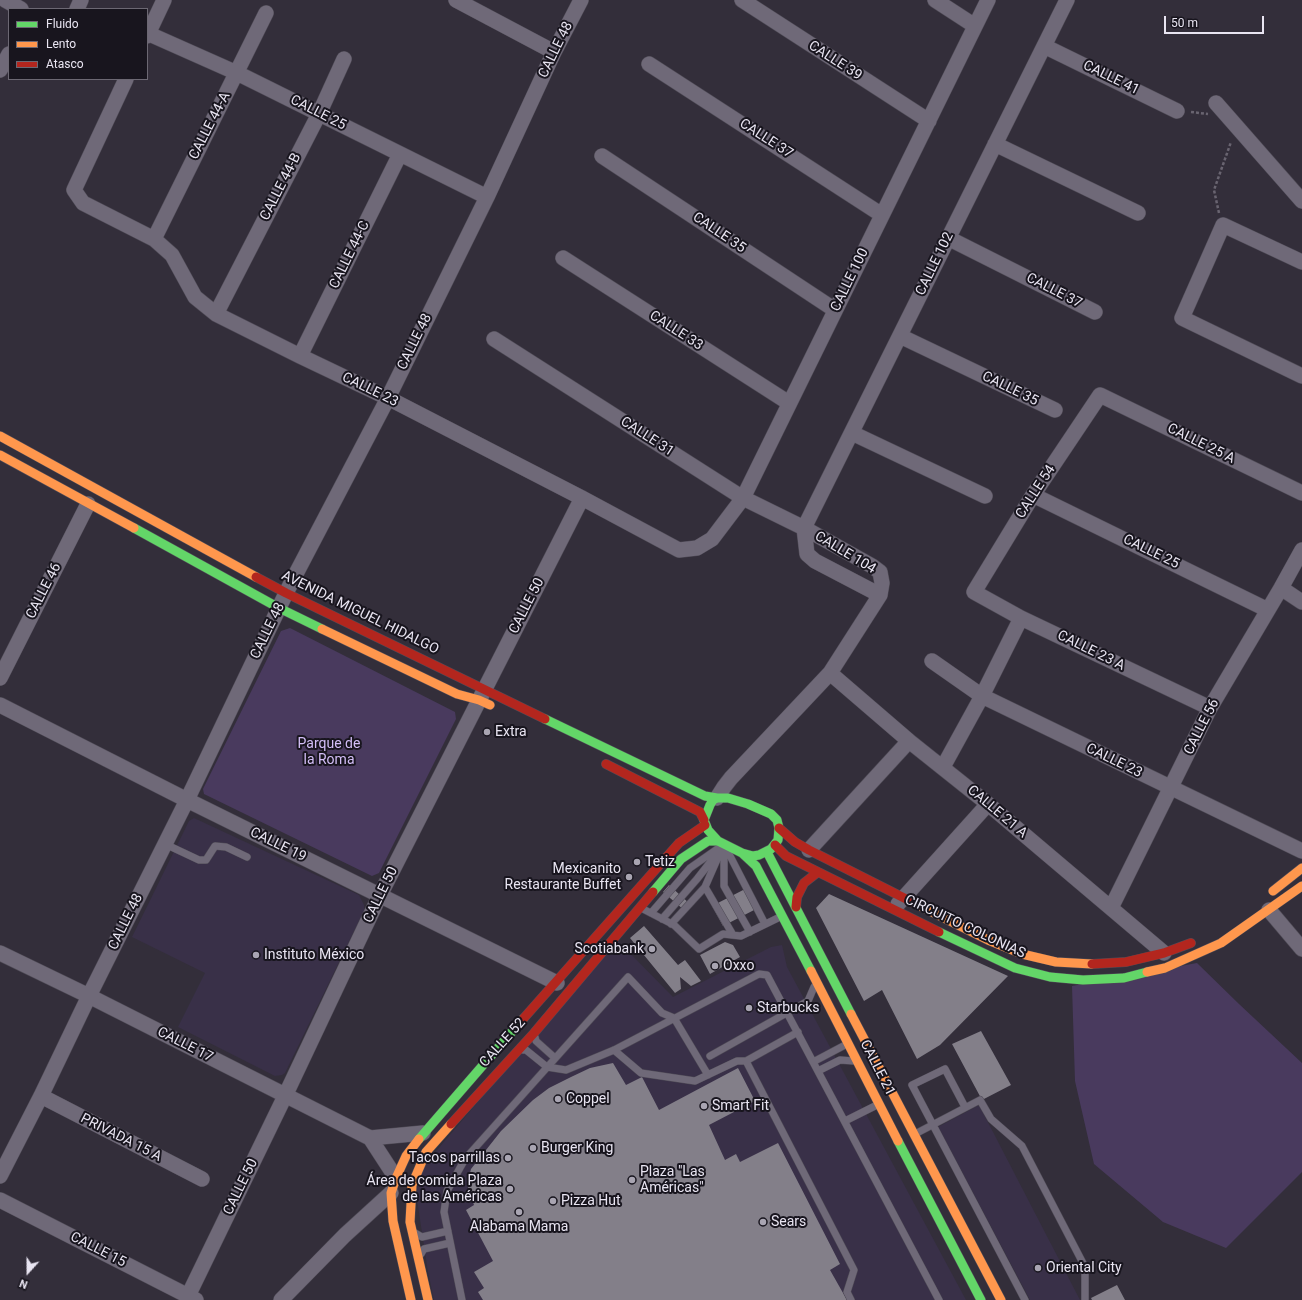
<!DOCTYPE html>
<meta charset="utf-8">
<style>
body{margin:0}
#map{position:relative;width:1302px;height:1300px;overflow:hidden;background:#332e3a;font-family:Roboto,sans-serif}
canvas{display:block}
.legend{position:absolute;left:8px;top:8px;width:140px;height:72px;box-sizing:border-box;background:#18151e;border:1px solid #6c6873;margin:0;padding:5px 7px;list-style:none;font-size:12px;color:#e9e5f2}
.legend li{display:flex;align-items:center;gap:8px;height:20px}
.legend b{width:20px;border:1px solid #6c6873}
.north{position:absolute;left:8px;top:1252px;width:40px;height:40px;-webkit-text-stroke:3px #18151e;paint-order:stroke;rotate:201deg;font-size:11px;font-weight:700;line-height:16px;text-align:center;color:#e9e5f2}
.north::after{content:'';display:block;margin:auto;width:14px;height:18px;background:#e9e5f2;clip-path:polygon(50% 0,100% 100%,50% 72%,0 100%)}
.scale{position:absolute;left:1164px;top:16px;width:100px;height:18px;box-sizing:border-box;border:2px solid #e9e5f2;border-top:0;padding-left:5px;font-size:12px;line-height:14px;white-space:nowrap;color:#e9e5f2;-webkit-text-stroke:3px #18151e;paint-order:stroke}
</style>
<div id="map">
<canvas width="1302" height="1300"></canvas>
<ul class="legend">
<li><b style="height:5px;background:#63d668"></b>Fluido</li>
<li><b style="height:5px;background:#ff974d"></b>Lento</li>
<li><b style="height:5px;background:#b3261e"></b>Atasco</li>
</ul>
<div class="north">N</div>
<div class="scale">50 m</div>
</div>
<script>
const ctx = document.querySelector('canvas').getContext('2d');
ctx.lineJoin = 'round';
function fillPath(path, color) { ctx.fillStyle = color; ctx.fill(path, 'evenodd'); }
const poly = rows => new Path2D(rows.map(r => 'M' + r).join(''));
function stroke(path, color, width, dash) { ctx.strokeStyle = color; ctx.lineWidth = width; ctx.lineCap = dash ? 'butt' : 'round'; ctx.setLineDash(dash || []); ctx.stroke(path); }
function label(font, color, halo, rows, align = 'center') {
  ctx.font = font + ' Roboto,sans-serif'; ctx.lineWidth = 4; ctx.setLineDash([]); ctx.textBaseline = 'middle'; ctx.strokeStyle = halo; ctx.fillStyle = color; for (const [text, x, y, turn = 0] of rows) {
    ctx.save(); ctx.translate(x, y); ctx.rotate((+turn || 0) * Math.PI / 180); ctx.textAlign = isNaN(turn) ? turn : align; if (halo) ctx.strokeText(text, 0, 0); ctx.fillText(text, 0, 0); ctx.restore();
  }
}
fillPath(poly([
 [194,818,359,895,364,905,364,911,285,1073,282,1075,275,1076,178,1027,205,973,132,937,189,821],
 [616,939,673,997,771,947,782,945,787,967,966,1300,434,1300,428,1272,416,1193,421,1169],
 [979,1105,1080,1300,1030,1300,938,1127]
]), '#393048');
fillPath(poly([
 [290,628,455,712,456,719,379,873,372,876,204,794,203,789,281,631],
 [1197,963,1239,1004,1302,1063,1302,1172,1226,1248,1163,1222,1094,1164,1075,1081,1072,986]
]), '#493a5e');
fillPath(poly([
 [669,885,690,904,684,910,663,892],
 [747,888,758,908,723,926,712,906],
 [829,894,1008,976,940,1045,917,1059,882,990,864,1001,816,908],
 [644,926,678,965,685,960,701,981,691,986,680,977,681,989,675,993,630,938],
 [725,942,733,945,740,957,710,974,700,955],
 [981,1031,1011,1085,982,1100,952,1044],
 [613,1063,626,1085,642,1077,659,1110,738,1068,755,1101,709,1125,725,1160,736,1154,740,1162,778,1143,840,1264,830,1270,847,1300,483,1300,478,1292,484,1288,474,1272,493,1261,466,1210,474,1205,467,1184,471,1169,501,1131,533,1100,549,1088,571,1077,590,1068],
 [1117,1285,1125,1300,1092,1300,1091,1298]
]), '#837f89');
const lane = poly([
 [165,844,199,860,206,860,215,846,226,847,247,857],
 [724,846,724,886,750,932],
 [728,852,765,924],
 [705,887,719,855],
 [643,909,674,925,699,949,723,934,741,936,780,917],
 [651,913,690,868,720,847],
 [662,919,697,879,719,851],
 [671,924,705,887,733,935],
 [535,1037,536,1041,555,1058],
 [523,1050,526,1050,547,1067,566,1070,614,1050,759,974,767,975,939,1300],
 [614,1050,641,1073,695,1081,737,1061,746,1061,798,1032],
 [710,1056,808,1001,814,987],
 [746,1061,854,1270,847,1292,851,1300],
 [813,1062,847,1044],
 [818,1071,840,1060,854,1061],
 [965,1107,945,1069,912,1085,1025,1300],
 [845,1121,877,1105],
 [915,1134,980,1100,991,1119,1022,1146,1085,1267,1085,1300],
 [415,1233,422,1237,448,1231],
 [421,1254,424,1249,450,1243],
 [462,1300,444,1212,447,1191,465,1159,628,977,662,1013,674,1018,708,1075]
]);
const street = poly([
 [5,0,21,9],
 [456,0,554,52],
 [742,0,929,121],
 [935,0,975,26],
 [77,9,81,0],
 [147,33,237,73,487,197],
 [147,36,164,0],
 [1044,46,1177,111],
 [649,64,882,215],
 [0,70,9,54],
 [126,79,74,190,83,203,154,239,172,255,195,297,216,314,300,356,388,398,582,498,679,550,697,548,712,539,743,498,988,0],
 [1216,103,1302,201],
 [995,144,1138,213],
 [602,156,835,310],
 [948,238,1095,312],
 [154,239,266,13],
 [563,258,789,403],
 [1302,262,1223,225,1182,318,1302,376],
 [216,314,319,114,344,59],
 [900,336,1055,410],
 [494,339,743,498,804,528,872,566,880,572,882,583,880,595,830,673,731,778,724,787,717,798],
 [300,356,400,154],
 [852,433,985,496],
 [1033,495,1268,610],
 [1281,588,1302,602],
 [880,595,815,561,807,554,804,528,1067,0],
 [932,661,982,696,1302,851],
 [830,673,909,741,988,804,1164,953],
 [0,678,88,504],
 [0,705,187,800,557,983],
 [1210,708,1021,618,974,592,1033,495,1100,395,1302,493],
 [943,767,982,696,1021,618],
 [809,850,909,741],
 [898,904,988,804],
 [1111,908,1210,708,1281,588,1302,550],
 [1269,910,1302,949],
 [0,953,89,996,370,1138,396,1178],
 [41,1096,202,1179],
 [370,1138,423,1133],
 [0,1176,41,1096,89,996,187,800,288,589,388,398,487,197,554,52,581,0],
 [0,1200,196,1300],
 [188,1296,285,1096,380,895,582,498],
 [281,1300,345,1235,391,1193]
]);
const fast = poly([
 [134,528,279,608,322,629],
 [545,719,705,796,717,798],
 [767,852,851,1014],
 [742,853,753,856,759,855,771,849,778,840,779,828,777,820,771,814,748,804,728,798,717,798,713,800,710,805,704,820,708,830,718,841,742,853,756,866,811,971],
 [653,892,681,859,708,841,718,841],
 [939,932,1015,968,1050,977,1083,980,1124,978,1147,972],
 [419,1139,523,1019],
 [898,1141,981,1300]
]);
const slow = poly([
 [0,436,256,577],
 [0,455,134,528],
 [322,629,457,694,479,700,490,705],
 [1273,891,1302,868],
 [918,905,988,940,1022,954,1056,962,1092,964],
 [811,971,898,1141],
 [1147,972,1165,968,1221,943,1302,886],
 [851,1014,1001,1300],
 [411,1300,393,1221,391,1193,396,1178,406,1156,419,1139],
 [428,1300,410,1222,412,1185,426,1152,451,1124]
]);
const jam = poly([
 [256,577,286,593,545,719],
 [606,764,700,812,704,820],
 [779,828,795,842,809,850,918,905],
 [775,845,786,856,939,932],
 [796,907,797,897,804,883,818,872],
 [1092,964,1126,962,1164,953,1191,943],
 [523,1019,679,843,705,825],
 [451,1124,534,1033,653,892]
]);
stroke(lane, '#504c57', 8);
stroke(street, '#504c57', 16);
stroke(fast, '#504c57', 10);
stroke(slow, '#504c57', 10);
stroke(jam, '#504c57', 10);
stroke(poly([
 [1191,112,1208,114],
 [1219,213,1214,190,1231,142]
]), '#696470', 2.5, [3, 2]);
stroke(lane, '#6f6978', 7);
stroke(street, '#6f6978', 15);
stroke(fast, '#63d668', 9);
stroke(slow, '#ff974d', 9);
stroke(jam, '#b3261e', 9);
for (const [x, y, r, color] of [
 [487,732,4,"#a9a5b2"],
 [637,862,4,"#a9a5b2"],
 [629,877,4,"#a9a5b2"],
 [652,949,4,"#a9a5b2"],
 [256,955,4,"#a9a5b2"],
 [715,966,4,"#a9a5b2"],
 [749,1008,4,"#a9a5b2"],
 [558,1099,4,"#a9a5b2"],
 [704,1106,4,"#a9a5b2"],
 [533,1148,4,"#a9a5b2"],
 [508,1158,4,"#a9a5b2"],
 [632,1180,4,"#a9a5b2"],
 [510,1189,4,"#a9a5b2"],
 [553,1201,4,"#a9a5b2"],
 [519,1212,4,"#a9a5b2"],
 [763,1222,4,"#a9a5b2"],
 [1038,1268,4,"#a9a5b2"]
]) { const dot = new Path2D(); dot.arc(x, y, r, 0, 2 * Math.PI); ctx.fillStyle = color; ctx.fill(dot); stroke(dot, '#18151e', 1.5); }
label('14px', '#e9e5f2', '#18151e', [
 ["CALLE 48",556,50,-64],
 ["CALLE 39",835,61,33],
 ["CALLE 41",1111,78,26],
 ["CALLE 25",318,113,27],
 ["CALLE 44-A",210,126,-63],
 ["CALLE 37",766,139,33],
 ["CALLE 44-B",281,187,-63],
 ["CALLE 35",719,233,34],
 ["CALLE 44-C",350,255,-64],
 ["CALLE 102",935,264,-64],
 ["CALLE 100",850,280,-64],
 ["CALLE 37",1054,291,27],
 ["CALLE 33",676,331,33],
 ["CALLE 48",415,342,-64],
 ["CALLE 35",1010,389,26],
 ["CALLE 23",370,390,26],
 ["CALLE 31",647,437,33],
 ["CALLE 25 A",1201,444,26],
 ["CALLE 54",1036,492,-57],
 ["CALLE 25",1151,552,26],
 ["CALLE 104",845,553,31],
 ["CALLE 46",44,591,-63],
 ["CALLE 50",527,606,-63],
 ["AVENIDA MIGUEL HIDALGO",360,613,26],
 ["CALLE 48",268,631,-64],
 ["CALLE 23 A",1091,651,26],
 ["CALLE 56",1202,727,-63],
 ["CALLE 23",1114,761,26],
 ["CALLE 21 A",997,812,40],
 ["CALLE 19",278,845,26],
 ["CALLE 50",381,895,-64],
 ["CALLE 48",126,922,-64],
 ["CIRCUITO COLONIAS",965,927,25],
 ["CALLE 52",503,1043,-48],
 ["CALLE 17",185,1045,27],
 ["CALLE 21",877,1068,63],
 ["PRIVADA 15 A",121,1138,27],
 ["CALLE 50",241,1187,-64],
 ["CALLE 15",98,1250,27]
]);
label('14px', '#e9e5f2', '#18151e', [
 ["Extra",495,732],
 ["Tetiz",645,862],
 ["Mexicanito",621,869,"right"],
 ["Restaurante Buffet",621,885,"right"],
 ["Scotiabank",644,949,"right"],
 ["Instituto México",264,955],
 ["Oxxo",723,966],
 ["Starbucks",757,1008],
 ["Coppel",566,1099],
 ["Smart Fit",712,1106],
 ["Burger King",541,1148],
 ["Tacos parrillas",500,1158,"right"],
 ["Plaza \"Las",640,1172],
 ["Américas\"",640,1188],
 ["Área de comida Plaza",502,1181,"right"],
 ["de las Américas",502,1197,"right"],
 ["Pizza Hut",561,1201],
 ["Sears",771,1222],
 ["Alabama Mama",519,1227,"center"],
 ["Oriental City",1046,1268]
], 'left');
label('14px', '#d3bef7', '#18151e', [
 ["Parque de",329,744],
 ["la Roma",329,760]
]);
</script>
